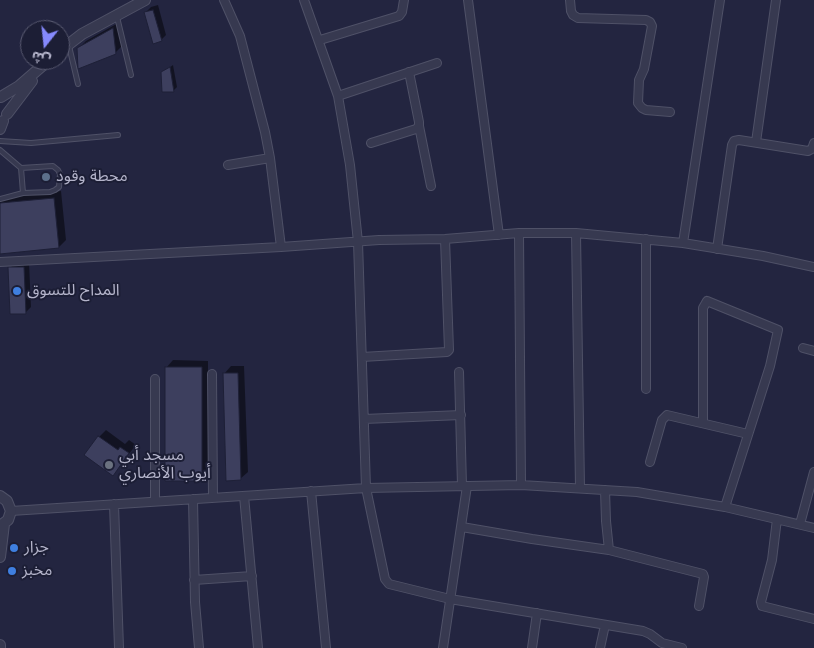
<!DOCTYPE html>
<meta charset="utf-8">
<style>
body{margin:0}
#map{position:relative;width:814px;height:648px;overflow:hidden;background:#232540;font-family:Arial,"Noto Sans Arabic",sans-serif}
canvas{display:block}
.north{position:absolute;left:20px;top:20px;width:50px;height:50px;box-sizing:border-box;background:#1c1e35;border:1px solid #595a71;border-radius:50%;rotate:196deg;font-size:14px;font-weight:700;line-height:20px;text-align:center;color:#b4b4ca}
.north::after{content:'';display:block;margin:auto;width:18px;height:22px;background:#868afd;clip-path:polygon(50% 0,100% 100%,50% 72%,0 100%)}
</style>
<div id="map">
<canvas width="814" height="648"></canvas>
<div class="north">ش</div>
</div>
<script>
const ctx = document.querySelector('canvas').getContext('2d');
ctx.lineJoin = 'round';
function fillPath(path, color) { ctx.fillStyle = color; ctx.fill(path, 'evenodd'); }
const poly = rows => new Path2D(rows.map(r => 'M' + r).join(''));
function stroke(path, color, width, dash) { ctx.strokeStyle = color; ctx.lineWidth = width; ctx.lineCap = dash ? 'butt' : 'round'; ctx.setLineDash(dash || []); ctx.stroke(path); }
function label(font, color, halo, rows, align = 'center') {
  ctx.font = font + ' Arial,"Noto Sans Arabic",sans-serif'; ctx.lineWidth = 4; ctx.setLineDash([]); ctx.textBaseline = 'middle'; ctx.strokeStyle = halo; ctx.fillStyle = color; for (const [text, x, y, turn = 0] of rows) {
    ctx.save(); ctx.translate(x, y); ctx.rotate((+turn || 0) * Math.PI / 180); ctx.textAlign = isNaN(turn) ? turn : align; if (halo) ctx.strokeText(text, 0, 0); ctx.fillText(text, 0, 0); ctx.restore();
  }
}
fillPath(poly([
 [158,5,166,35,161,40,145,13,151,7],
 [120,22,123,45,115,53,79,48,86,41],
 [173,65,177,87,173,91,162,73],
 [61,191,66,240,59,247,0,253,0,197],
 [29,262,31,307,25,313,10,268,15,263],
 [173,360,208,361,208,472,201,480,166,368],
 [231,366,244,366,248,472,240,479,224,374],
 [106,430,125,444,129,440,136,445,113,474,99,437]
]), '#0007');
const building = poly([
 [153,10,162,41,153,44,144,12,153,10],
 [113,28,116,54,78,69,77,48,113,28],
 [170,67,174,92,162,92,161,72,170,67],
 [54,198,59,248,0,254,0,203,54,198],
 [8,267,24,267,26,314,10,314,8,267],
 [165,367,202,367,202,481,165,481,165,367],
 [223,373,238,373,241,480,226,481,223,373],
 [98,436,118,450,120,447,129,453,113,476,84,455,98,436]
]);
fillPath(building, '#3d3f5e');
stroke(building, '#1e2037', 1);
const service = poly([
 [117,17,131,75],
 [69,46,78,84],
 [0,141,31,143,118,135],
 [0,150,21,168,23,193,0,199],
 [21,168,53,166,58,170,60,174,59,187,55,190,50,192,23,193]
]);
const minor = poly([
 [224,0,240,36,265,132,270,158,281,247],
 [304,0,338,96,350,165,358,242,366,488,385,579,389,584,450,599,643,631,650,634,662,643,682,648],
 [468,0,499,235],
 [570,0,571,11,573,15,578,18,646,20,650,22,652,26,644,69,639,80,638,103,642,108,646,110,670,112],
 [320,40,399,16,402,12,404,0],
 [338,96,437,63],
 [419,126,431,186],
 [756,142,776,0],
 [371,143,416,129,419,126,419,122,409,72],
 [228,165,270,158],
 [519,233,521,485],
 [576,233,580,488],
 [646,239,646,389],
 [683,243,720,0],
 [717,249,732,145,734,141,739,140,808,151,812,149,814,143],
 [0,262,281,247,379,240,445,239,519,233,576,233,683,243,763,256,814,267],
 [803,348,814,351],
 [362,357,447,352,449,350,445,239],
 [459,372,462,486],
 [212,374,213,498],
 [155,379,155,501],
 [364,419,461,415],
 [703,423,703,308,707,301,778,330,770,366,725,507],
 [650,462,662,420,667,415,748,434],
 [605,490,606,521,609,550],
 [311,491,326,648],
 [244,496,258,648],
 [193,499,195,602,199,648],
 [114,504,119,648],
 [11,511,366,488,521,485,637,492,725,507,814,528],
 [777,519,772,560,761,602,762,606,814,619],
 [800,524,814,472],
 [462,527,532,539,609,550,703,574,704,577,699,606],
 [194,580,252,576],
 [443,648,467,486],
 [532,648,537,613],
 [600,648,605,625]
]);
const tertiary = poly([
 [60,51,82,34,145,0],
 [1,97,19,86,49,60],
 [7,114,32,81],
 [0,129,3,121],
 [0,496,7,501,11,511,8,520,0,526],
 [0,557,4,524],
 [0,645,0,648]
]);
stroke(service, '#4f5167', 6);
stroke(minor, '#4f5167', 10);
stroke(tertiary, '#4f5167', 12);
stroke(service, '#373950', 4);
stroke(minor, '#373950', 8);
stroke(tertiary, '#373950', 10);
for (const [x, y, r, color] of [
 [46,177,5,"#5c6f8a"],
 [17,291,5,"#3f7fe0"],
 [109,465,5,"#6b7280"],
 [14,548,5,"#3f7fe0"],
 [12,571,5,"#3f7fe0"]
]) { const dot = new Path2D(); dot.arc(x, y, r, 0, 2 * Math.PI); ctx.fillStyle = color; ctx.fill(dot); stroke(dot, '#1c1e35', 2); }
label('16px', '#b4b4ca', '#1c1e35', [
 ["محطة وقود",56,177],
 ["المداح للتسوق",27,291],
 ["مسجد أبي",119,456],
 ["أيوب الأنصاري",119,474],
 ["جزار",24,548],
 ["مخبز",22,571]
], 'left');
</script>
